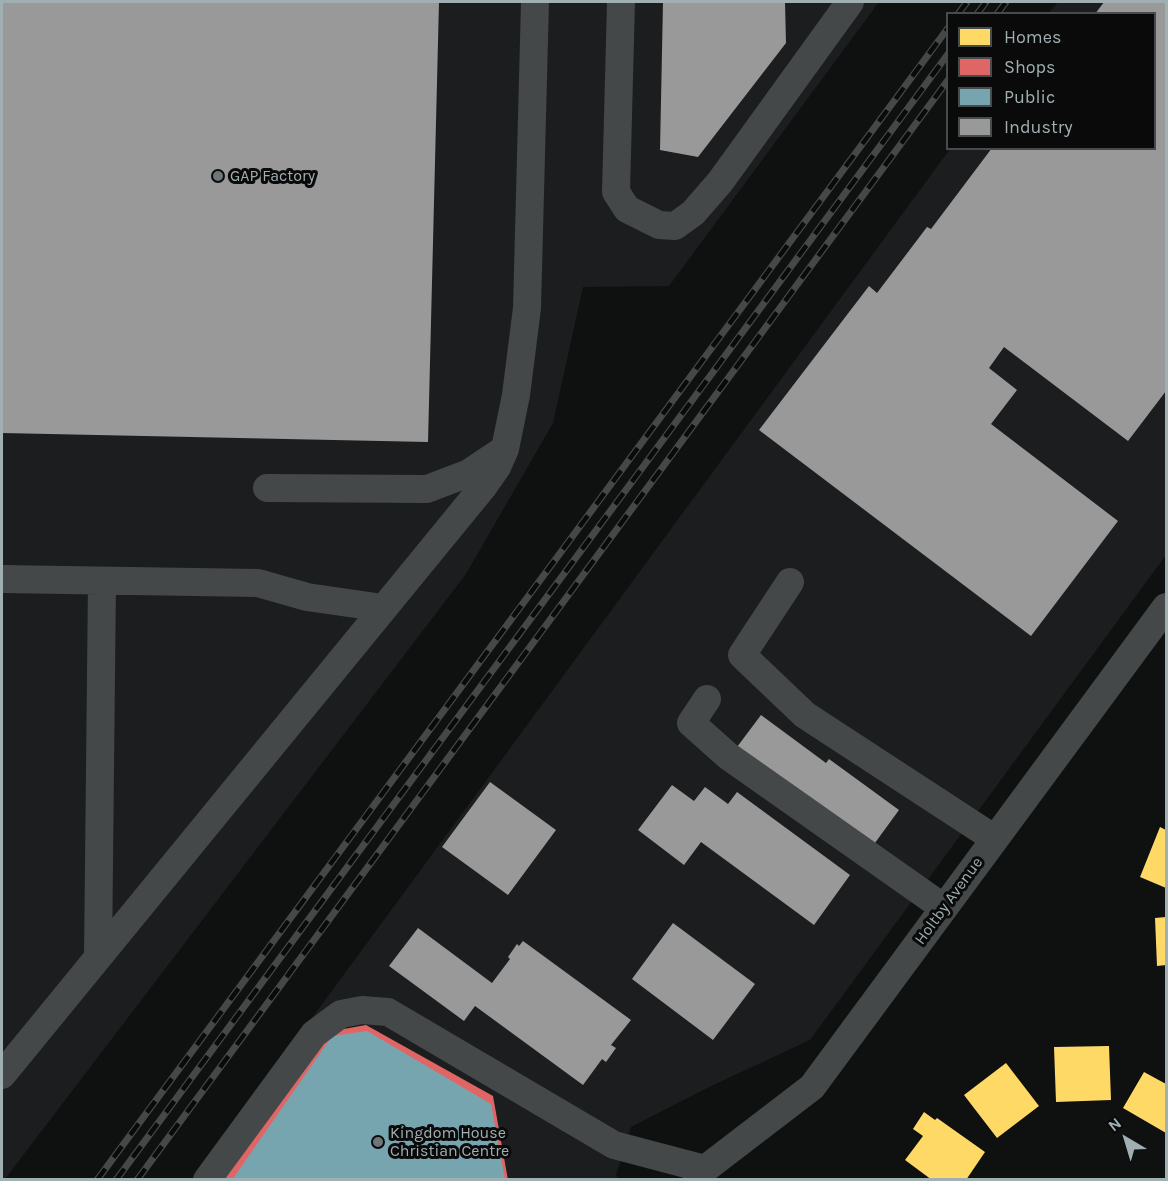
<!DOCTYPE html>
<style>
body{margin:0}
#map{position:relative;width:1168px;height:1181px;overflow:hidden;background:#0f1010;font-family:Karla,sans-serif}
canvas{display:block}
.frame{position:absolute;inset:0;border:3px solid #a0afb1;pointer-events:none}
.legend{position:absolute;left:946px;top:12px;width:210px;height:138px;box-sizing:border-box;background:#0a0a0b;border:2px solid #464c4d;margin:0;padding:8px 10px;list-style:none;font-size:18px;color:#a0afb1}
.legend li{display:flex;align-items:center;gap:12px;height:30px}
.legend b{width:30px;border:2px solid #464c4d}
.north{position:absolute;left:1096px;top:1109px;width:60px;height:60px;-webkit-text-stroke:4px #0a0a0b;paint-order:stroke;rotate:322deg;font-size:16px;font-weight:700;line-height:24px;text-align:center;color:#a0afb1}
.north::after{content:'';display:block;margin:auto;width:21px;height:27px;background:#a0afb1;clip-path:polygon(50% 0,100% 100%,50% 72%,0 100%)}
</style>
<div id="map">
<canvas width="1168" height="1181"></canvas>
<div class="frame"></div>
<ul class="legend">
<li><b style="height:16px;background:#ffd966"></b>Homes</li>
<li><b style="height:16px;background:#e06666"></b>Shops</li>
<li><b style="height:16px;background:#76a5af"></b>Public</li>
<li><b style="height:16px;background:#999"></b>Industry</li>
</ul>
<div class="north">N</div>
</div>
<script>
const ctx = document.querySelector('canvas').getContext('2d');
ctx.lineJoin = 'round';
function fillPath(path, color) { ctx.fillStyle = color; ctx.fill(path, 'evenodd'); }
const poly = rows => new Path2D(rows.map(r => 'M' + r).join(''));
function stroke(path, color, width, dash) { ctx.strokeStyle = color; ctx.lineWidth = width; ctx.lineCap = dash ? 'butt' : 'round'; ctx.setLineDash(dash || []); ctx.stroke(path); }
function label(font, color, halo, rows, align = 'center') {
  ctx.font = font + ' Karla,sans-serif'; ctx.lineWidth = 6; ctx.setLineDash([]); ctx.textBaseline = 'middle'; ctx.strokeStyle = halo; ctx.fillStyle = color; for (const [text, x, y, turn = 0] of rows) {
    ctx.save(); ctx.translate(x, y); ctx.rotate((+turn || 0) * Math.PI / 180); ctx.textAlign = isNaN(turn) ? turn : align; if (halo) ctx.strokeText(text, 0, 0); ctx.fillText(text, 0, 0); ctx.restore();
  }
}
fillPath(poly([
 [2,2,879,2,669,286,583,287,553,423,466,574,5,1179,2,1180],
 [1058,2,1166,2,1166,555,810,1040,707,1088,631,1127,616,1175,618,1179,193,1180,950,149,1154,148,1154,14,1049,13]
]), '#1c1d1e');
fillPath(poly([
 [1160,827,1166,830,1166,888,1140,877],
 [1166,917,1166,965,1157,966,1155,918],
 [1109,1046,1111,1100,1056,1102,1054,1047],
 [1006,1063,1039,1106,997,1138,964,1095],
 [1144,1072,1166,1084,1166,1133,1123,1108],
 [924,1112,935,1120,937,1118,985,1152,966,1180,932,1180,905,1160,923,1136,913,1129]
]), '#ffd966');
fillPath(poly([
 [366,1025,493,1096,508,1180,219,1180,327,1032]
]), '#e06666');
fillPath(poly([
 [367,1031,491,1104,505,1180,232,1180,332,1036]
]), '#76a5af');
fillPath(poly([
 [2,2,439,2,428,442,2,433],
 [663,2,785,2,786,43,698,157,660,150],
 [1104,2,1166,2,1166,391,1128,441,1004,347,989,368,1017,390,991,424,1118,521,1031,636,759,430,869,286,877,293,927,227,931,229,992,148,1154,148,1154,14,1095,14],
 [761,715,826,763,829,759,899,810,872,847,737,747],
 [490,782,556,830,508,895,442,847],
 [672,785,694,801,705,787,728,804,737,792,850,875,814,925,701,842,684,865,638,830],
 [673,923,755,984,713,1040,632,979],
 [418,928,492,983,510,959,508,957,517,944,519,946,523,941,631,1020,611,1045,616,1048,606,1062,602,1059,583,1085,475,1006,464,1021,389,966]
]), '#999');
stroke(poly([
 [621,2,616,192,627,209,659,225,675,226,693,213,720,182,850,2],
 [267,488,427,489,469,473,505,449,516,395,527,308,535,2],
 [2,579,258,583,307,597,383,608],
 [790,582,742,655,805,715,995,839],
 [707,699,691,723,728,756,944,908],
 [98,957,102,581],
 [2,1075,483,487,497,467,505,449],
 [207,1180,314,1034,341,1014,362,1010,388,1012,614,1145,705,1169],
 [696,1180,705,1169,812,1087,1166,607]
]), '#444848', 28);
const rail = poly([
 [958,14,967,2],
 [977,14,986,2],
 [997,14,1006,2],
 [97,1180,948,28],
 [116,1180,948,54],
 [137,1180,948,80]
]);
stroke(rail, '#444848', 7);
stroke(rail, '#0a0a0b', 4.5, [14]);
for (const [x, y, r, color] of [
 [218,176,6,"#6d7779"],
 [378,1142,6,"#6d7779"]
]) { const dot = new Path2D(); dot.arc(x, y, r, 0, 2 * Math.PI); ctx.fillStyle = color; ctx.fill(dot); stroke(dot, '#0a0a0b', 2); }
label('16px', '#a0afb1', '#0a0a0b', [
 ["GAP Factory",230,176],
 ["Kingdom House",390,1133],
 ["Christian Centre",390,1151]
], 'left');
label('16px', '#a0afb1', '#0a0a0b', [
 ["Holtby Avenue",949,901,-54]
]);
</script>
